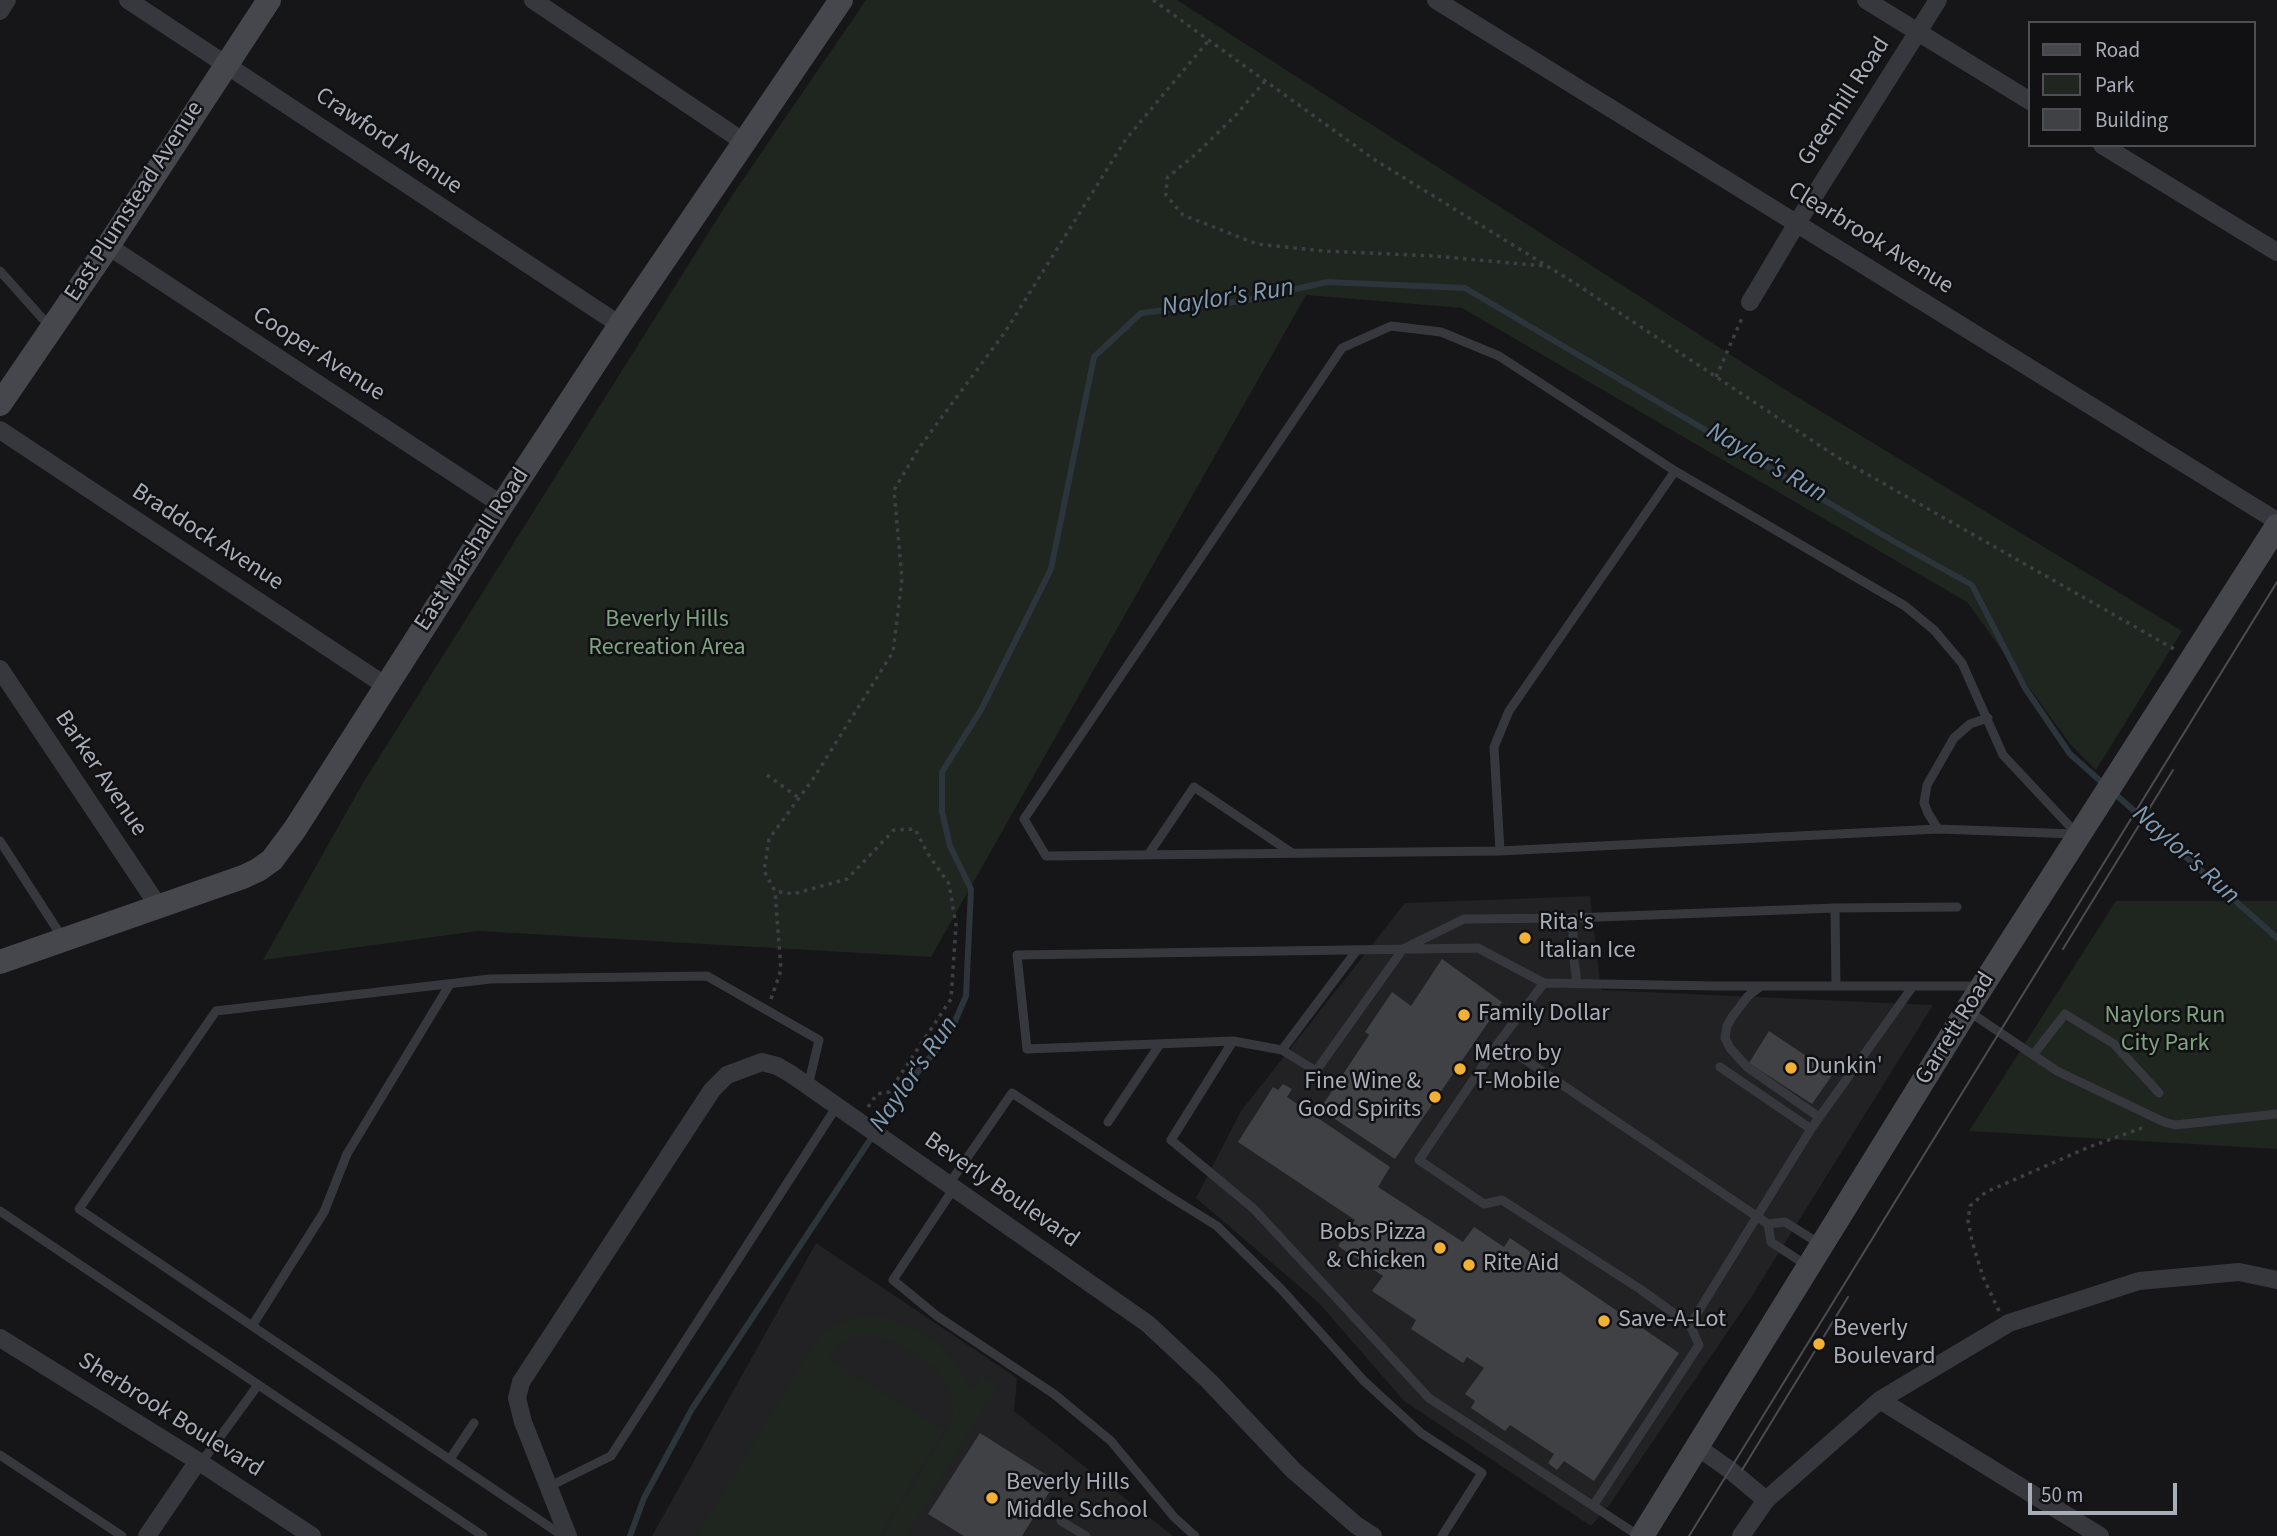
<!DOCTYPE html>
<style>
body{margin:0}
#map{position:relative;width:2277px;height:1536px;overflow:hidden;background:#161618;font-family:"Source Sans 3",sans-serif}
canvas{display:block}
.legend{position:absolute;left:2028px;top:21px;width:228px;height:126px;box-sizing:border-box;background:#111113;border:2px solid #4d4f55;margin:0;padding:9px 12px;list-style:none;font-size:21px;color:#a8adb8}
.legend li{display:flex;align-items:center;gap:14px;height:35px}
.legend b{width:35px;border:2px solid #4d4f55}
.scale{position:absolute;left:2028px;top:1483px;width:149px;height:32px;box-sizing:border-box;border:4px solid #a8adb8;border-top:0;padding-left:9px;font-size:21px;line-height:24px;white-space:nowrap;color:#a8adb8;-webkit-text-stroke:5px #111113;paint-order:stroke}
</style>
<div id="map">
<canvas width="2277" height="1536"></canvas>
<ul class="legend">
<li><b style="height:9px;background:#45474d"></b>Road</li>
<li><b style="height:19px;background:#1e261f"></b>Park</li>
<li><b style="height:19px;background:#404145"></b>Building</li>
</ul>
<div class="scale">50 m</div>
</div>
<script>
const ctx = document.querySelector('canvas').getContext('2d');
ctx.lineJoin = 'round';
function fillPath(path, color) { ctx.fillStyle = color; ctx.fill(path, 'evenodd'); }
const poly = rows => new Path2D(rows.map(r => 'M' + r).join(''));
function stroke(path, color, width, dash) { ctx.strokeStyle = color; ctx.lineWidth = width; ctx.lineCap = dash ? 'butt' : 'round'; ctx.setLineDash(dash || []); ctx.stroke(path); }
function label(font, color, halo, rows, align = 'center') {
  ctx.font = font + ' "Source Sans 3",sans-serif'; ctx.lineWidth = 5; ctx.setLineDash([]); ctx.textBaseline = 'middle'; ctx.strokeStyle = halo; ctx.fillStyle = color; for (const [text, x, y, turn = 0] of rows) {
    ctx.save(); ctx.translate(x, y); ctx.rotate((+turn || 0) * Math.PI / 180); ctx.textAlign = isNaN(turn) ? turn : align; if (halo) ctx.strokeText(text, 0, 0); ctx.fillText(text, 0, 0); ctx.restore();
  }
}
fillPath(poly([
 [1590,896,1601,990,1933,1005,1750,1299,1610,1504,1591,1526,1404,1401,1319,1303,1196,1198,1241,1111,1405,903],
 [816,1243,1017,1378,1014,1411,1173,1536,652,1536]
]), '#222225');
fillPath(poly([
 [866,0,1177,0,1781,387,2182,631,2096,770,2070,744,1967,602,1462,308,1306,295,931,957,478,931,263,960,363,783,731,197],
 [2116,901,2277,901,2277,1149,1969,1131],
 [857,1316,886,1317,916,1329,940,1345,959,1368,971,1390,981,1375,998,1385,906,1536,882,1536,952,1421,953,1403,947,1384,936,1370,919,1355,886,1340,869,1336,854,1337,840,1344,828,1359,944,1430,879,1536,697,1536,811,1349,822,1333,836,1324]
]), '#1e261f');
stroke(poly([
 [2114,793,2277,938],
 [630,1536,644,1498,692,1409,903,1090,950,1033,966,996,971,889,950,846,942,812,942,772,981,710,1051,569,1094,357,1141,313,1243,301,1327,282,1465,288,1895,542,1972,585,2025,688,2070,754,2106,786]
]), '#2c353c', 6);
fillPath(poly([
 [1442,959,1502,1002,1395,1159,1320,1109,1369,1035,1365,1032,1392,992,1411,1006],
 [1769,1031,1833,1074,1812,1104,1749,1063],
 [1283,1084,1292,1089,1287,1097,1390,1167,1378,1187,1463,1242,1474,1227,1504,1247,1510,1238,1679,1353,1594,1481,1564,1461,1557,1470,1548,1463,1554,1454,1510,1425,1505,1431,1471,1408,1475,1401,1465,1394,1484,1368,1467,1357,1463,1363,1411,1329,1416,1320,1372,1291,1383,1276,1338,1246,1355,1220,1238,1142,1273,1087,1278,1090],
 [980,1433,1056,1481,1022,1536,964,1536,928,1514]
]), '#404145');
stroke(poly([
 [1153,0,1375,160,1573,282,1837,457,2174,649],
 [1265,81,1235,116,1197,153,1167,178,1166,195,1183,215,1257,244,1324,251,1434,256,1544,266],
 [1716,377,1742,318],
 [767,775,799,798],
 [771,999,781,970,775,891],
 [868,1107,877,1094,889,1092,951,999,956,925,949,884,928,854,915,829,894,830,847,879,793,894,775,891,764,871,769,839,813,779,893,652,902,579,894,490,919,448,1005,332,1126,139,1209,40],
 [1999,1311,1983,1277,1972,1241,1968,1221,1970,1206,1986,1192,2089,1147,2142,1128]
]), '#3d3f44', 3.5, [3.5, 5]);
stroke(poly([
 [0,271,50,327],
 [1675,471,1509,711,1494,747,1500,851,1046,856,1024,819,1342,348,1391,326,1441,332,1499,356,1675,471,1905,606,1934,630,1962,663,2003,755,2077,834],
 [1938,829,1928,813,1924,803,1927,785,1954,738,1970,724,1988,718],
 [0,841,62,937],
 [1500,851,1938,829,2075,834],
 [1148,855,1194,787,1292,853],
 [1573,918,1573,952,1577,983],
 [1357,950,1282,1050,1316,1071,1403,949,1464,919,1573,918,1835,908],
 [1544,983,1499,1042,1768,1224],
 [1836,985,1835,908,1957,907],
 [1761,986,1748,996,1732,1017,1727,1026,1725,1038,1730,1048,1747,1067,1819,1117],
 [1968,1011,2057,1071,2164,1122,2175,1125,2277,1114],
 [1233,1041,1282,1050],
 [1499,1042,1419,1160,1484,1204,1502,1200,1640,1289,1690,1325,1811,1129,1913,986],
 [2033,1055,2065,1014,2114,1044,2159,1093],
 [1720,1067,1811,1129],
 [1108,1122,1160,1044],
 [949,1184,1012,1093,1167,1195,1217,1226,1281,1289,1364,1381,1421,1433,1482,1473,1442,1536],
 [954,1188,893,1280,937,1316,1054,1394,1111,1441,1174,1517,1195,1536],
 [0,1211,483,1536],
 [1806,1265,1771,1242,1768,1224,1785,1222,1820,1244],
 [252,1326,324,1212,347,1154,450,984],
 [0,1455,122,1536],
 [450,1459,474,1423],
 [201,1463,258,1385],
 [548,1487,611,1456,837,1106],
 [1593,1506,1699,1345,1690,1325],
 [1061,1521,1086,1536],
 [563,1536,79,1209,216,1011,490,979,707,976,819,1040,808,1086],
 [1639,1536,1429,1398,1254,1209,1171,1140,1233,1041,1027,1049,1017,955,1478,948,1544,983,1715,986,1977,986]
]), '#37383d', 9);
stroke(poly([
 [128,0,620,325],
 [533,0,744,142],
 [1436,0,2277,521],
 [1866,0,2030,101],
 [0,11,7,0],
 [2102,145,2277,252],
 [108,246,502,505],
 [1750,302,1797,223,1938,0],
 [0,430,386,686],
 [0,669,159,907],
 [0,1338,201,1463,312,1536],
 [1880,1400,2100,1536],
 [1696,1446,1730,1470,1766,1500],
 [147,1536,198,1461],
 [568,1536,523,1422,517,1398,521,1382,712,1090,727,1075,762,1062,777,1066,791,1074,1148,1324,1209,1381,1294,1471,1356,1525,1373,1536],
 [1741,1536,1766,1500,1880,1400,2009,1323,2139,1281,2239,1272,2277,1280]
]), '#37383d', 18);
stroke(poly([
 [0,404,108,246,269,0],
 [0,962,243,877,258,870,272,860,295,829,502,505,620,325,841,0],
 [1642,1536,1967,1010,2277,526]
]), '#45474d', 24);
stroke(poly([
 [2063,949,2173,770],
 [1742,1470,1848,1297],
 [1689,1536,2277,582]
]), '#4a4c52', 2);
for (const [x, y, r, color] of [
 [1525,938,7,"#f2b134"],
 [1464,1015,7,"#f2b134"],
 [1791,1068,7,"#f2b134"],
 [1460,1069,7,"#f2b134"],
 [1435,1097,7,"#f2b134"],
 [1440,1248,7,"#f2b134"],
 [1469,1265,7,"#f2b134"],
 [1604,1321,7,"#f2b134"],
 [1819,1344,7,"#f2b134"],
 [992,1498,7,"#f2b134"]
]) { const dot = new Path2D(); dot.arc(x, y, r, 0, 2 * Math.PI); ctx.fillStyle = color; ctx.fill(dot); stroke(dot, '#111113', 2.5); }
label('24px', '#a8adb8', '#111113', [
 ["Greenhill Road",1845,102,-57],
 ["Crawford Avenue",388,142,34],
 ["East Plumstead Avenue",135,202,-57],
 ["Clearbrook Avenue",1870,239,32],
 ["Cooper Avenue",318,355,33],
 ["Braddock Avenue",207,538,33],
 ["East Marshall Road",473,550,-57],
 ["Barker Avenue",100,774,56],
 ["Garrett Road",1956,1029,-58],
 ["Beverly Boulevard",1001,1191,35],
 ["Sherbrook Boulevard",170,1416,32]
]);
label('24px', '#7fa381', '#111113', [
 ["Beverly Hills",667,621],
 ["Recreation Area",667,649],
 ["Naylors Run",2165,1017],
 ["City Park",2165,1045]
]);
label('24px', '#a8adb8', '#111113', [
 ["Rita's",1539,924],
 ["Italian Ice",1539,952],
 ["Family Dollar",1478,1015],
 ["Metro by",1474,1055],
 ["T-Mobile",1474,1083],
 ["Dunkin'",1805,1068],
 ["Fine Wine &",1421,1083,"right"],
 ["Good Spirits",1421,1111,"right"],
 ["Bobs Pizza",1426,1234,"right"],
 ["& Chicken",1426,1262,"right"],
 ["Rite Aid",1483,1265],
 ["Save-A-Lot",1618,1321],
 ["Beverly",1833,1330],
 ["Boulevard",1833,1358],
 ["Beverly Hills",1006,1484],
 ["Middle School",1006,1512]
], 'left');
label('italic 26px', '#7f9bb3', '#111113', [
 ["Naylor's Run",1228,299,-9],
 ["Naylor's Run",1766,464,30],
 ["Naylor's Run",2185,856,42],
 ["Naylor's Run",915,1075,-55]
]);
</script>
